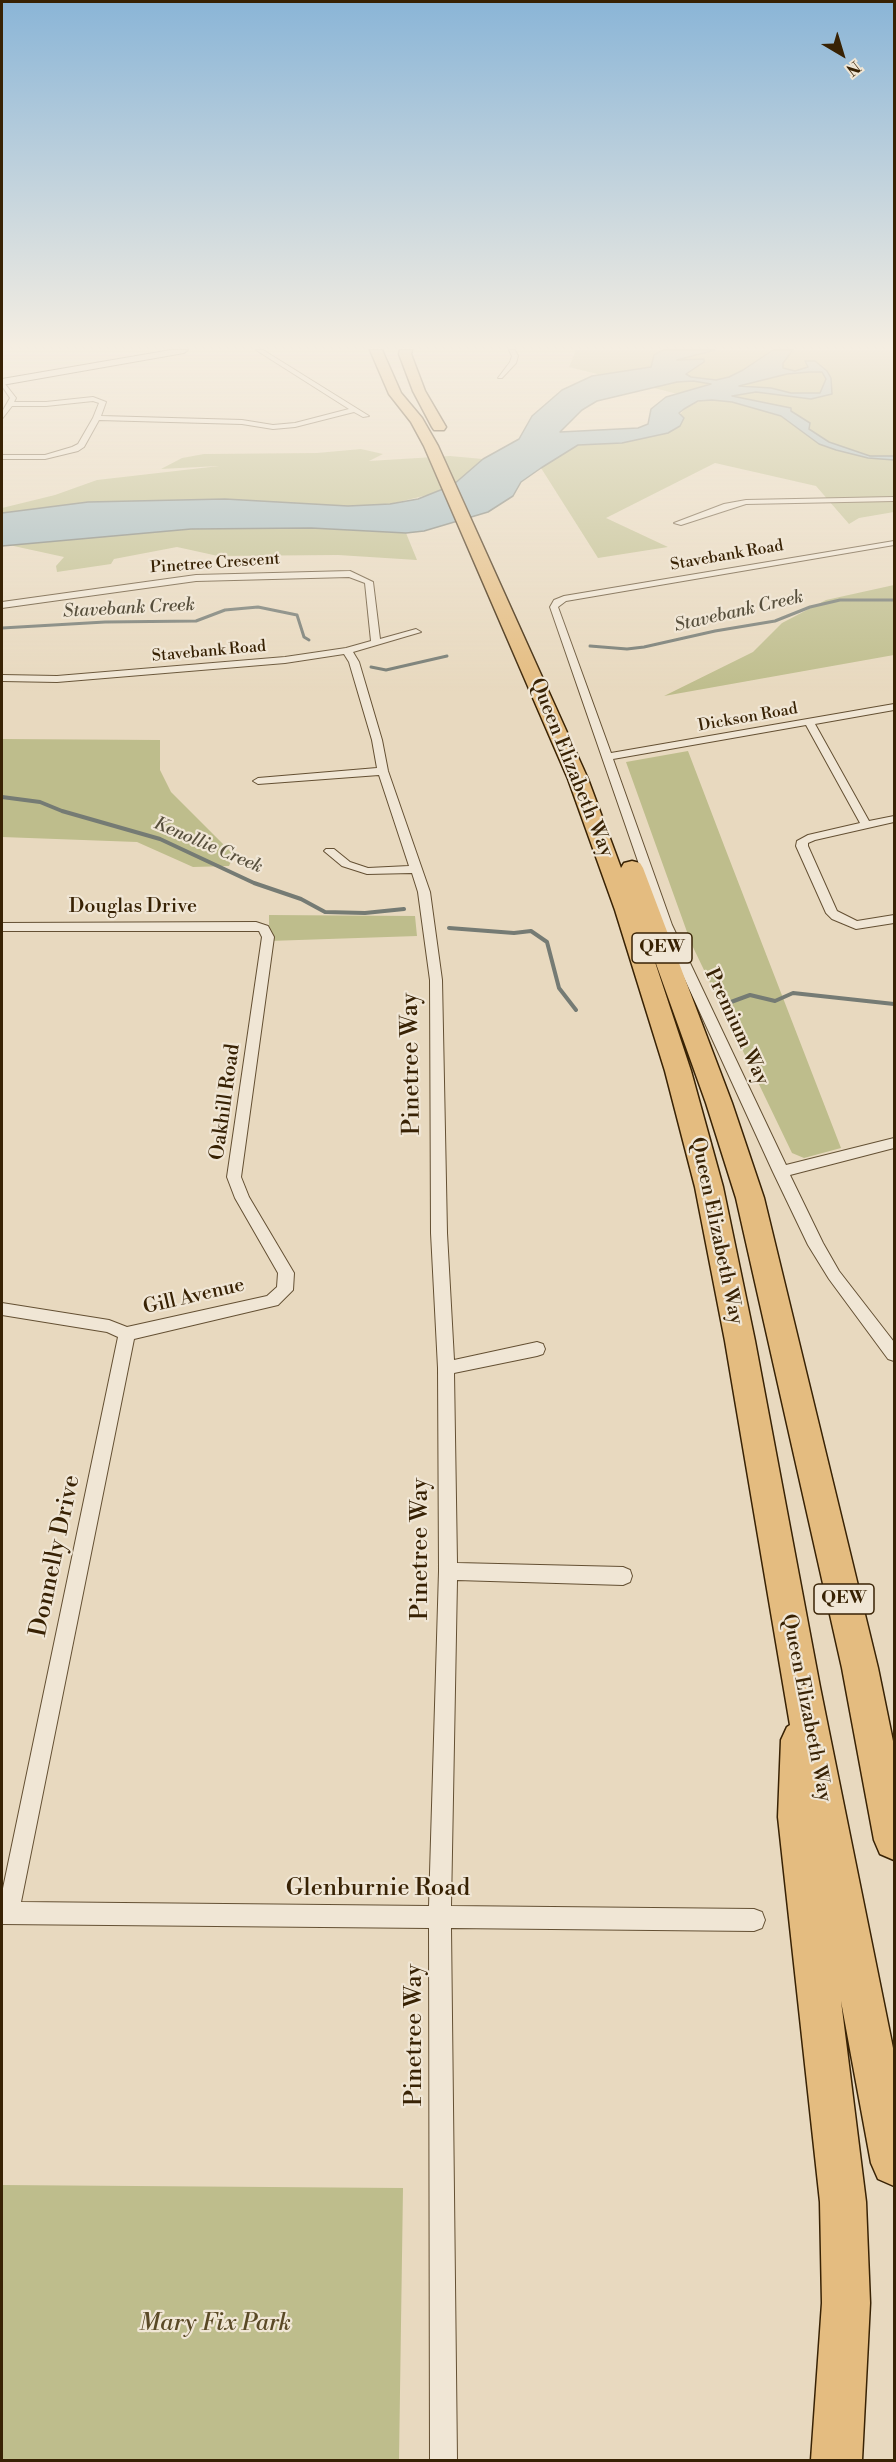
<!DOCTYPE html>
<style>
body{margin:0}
#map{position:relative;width:896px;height:2462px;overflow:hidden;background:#e8d9bf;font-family:"Libre Bodoni",serif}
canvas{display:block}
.frame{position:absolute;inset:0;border:3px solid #382204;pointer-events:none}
.north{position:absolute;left:812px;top:24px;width:60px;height:60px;-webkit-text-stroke:4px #f0e6d5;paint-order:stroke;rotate:142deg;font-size:16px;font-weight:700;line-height:24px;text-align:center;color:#382204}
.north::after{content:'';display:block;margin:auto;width:21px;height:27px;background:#382204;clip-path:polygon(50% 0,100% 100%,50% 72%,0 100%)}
</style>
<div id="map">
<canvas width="896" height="2462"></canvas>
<div class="frame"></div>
<div class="north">N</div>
</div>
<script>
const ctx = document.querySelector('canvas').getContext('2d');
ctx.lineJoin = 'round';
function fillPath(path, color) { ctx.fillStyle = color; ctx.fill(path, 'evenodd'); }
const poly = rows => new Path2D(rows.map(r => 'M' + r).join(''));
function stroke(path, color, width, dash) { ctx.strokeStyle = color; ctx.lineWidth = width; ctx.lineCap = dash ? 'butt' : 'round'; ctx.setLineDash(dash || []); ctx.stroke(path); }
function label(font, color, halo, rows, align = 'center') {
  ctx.font = font + ' "Libre Bodoni",serif'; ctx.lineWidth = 4.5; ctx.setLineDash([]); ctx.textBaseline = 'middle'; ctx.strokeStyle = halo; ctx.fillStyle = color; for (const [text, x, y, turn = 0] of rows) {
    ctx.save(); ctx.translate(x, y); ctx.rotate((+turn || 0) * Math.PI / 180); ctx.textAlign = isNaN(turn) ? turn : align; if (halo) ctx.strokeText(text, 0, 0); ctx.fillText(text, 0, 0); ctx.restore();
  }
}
fillPath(poly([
 [576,350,894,350,894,512,859,518,849,524,816,486,715,463,606,518,668,547,598,558,541,468,578,445,622,443,668,433,684,409,702,400,569,367],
 [361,449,383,454,369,461,450,456,483,459,453,485,436,493,390,504,348,506,224,499,88,502,2,513,2,508,55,495,97,480,219,466,161,469,182,458,204,454,317,453],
 [311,528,406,533,417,560,338,555,218,556,177,547,114,559,111,564,57,572,56,566,64,557,9,545,191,529],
 [894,585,894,655,664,696,753,652,782,623,826,600],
 [2,739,160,740,160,770,171,792,234,855,229,866,193,867,137,842,2,837],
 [688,751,725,848,841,1148,804,1158,792,1153,691,943,626,762],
 [269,915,415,916,417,936,269,941],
 [2,2185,403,2188,399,2460,2,2460]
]), '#bebd8c');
const water = poly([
 [663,350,715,350,677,360,704,359,704,362,686,374,691,377,716,380,729,377,743,370,773,350,793,350,783,363,783,368,795,371,808,367,805,361,815,361,827,371,831,378,832,394,811,399,756,392,732,396,791,408,791,411,810,423,809,429,829,442,870,456,894,456,894,460,868,458,836,450,819,444,781,416,732,402,712,400,698,401,684,409,679,413,684,418,680,426,668,433,622,443,578,445,541,468,521,482,513,496,488,512,424,531,406,533,311,528,191,529,2,546,2,513,88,502,225,499,348,506,390,504,418,499,453,485,483,459,519,439,532,416,562,390,592,376,651,367,654,355,663,350],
 [810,372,822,372,826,379,820,393,791,393,771,388,739,386,787,374,810,372],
 [693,381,711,384,666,397,651,409,648,424,638,428,560,432,582,410,597,401,677,382,693,381]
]);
fillPath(water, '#9eb7be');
stroke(water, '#757b74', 1.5);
stroke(poly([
 [2,628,105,622,196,621,225,610,258,607,297,615,304,637,309,640],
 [590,646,627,649,644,647,715,631,775,621,810,607,840,600,894,600],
 [371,667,386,670,447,656]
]), '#757b74', 3);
stroke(poly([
 [2,797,40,802,62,811,160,839,254,883,301,899,325,912,365,913,404,909],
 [449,928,514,933,531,931,547,942,559,988,576,1010],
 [731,1002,750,995,775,1001,793,993,894,1004]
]), '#757b74', 4);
const street = poly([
 [256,350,263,350,369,416,363,417,354,412,295,427,273,429,242,424,99,420,84,447,78,451,45,459,2,459,2,455,45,455,72,447,78,444,93,418,99,403,93,401,46,406,12,406,2,419,2,412,10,398,2,386,2,380,16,398,14,402,46,402,93,397,106,402,101,416,242,420,273,425,295,423,349,409,256,350],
 [509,350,515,350,518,356,516,363,502,378,498,378,510,362,512,356,509,350],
 [894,497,894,501,746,504,681,525,674,523,724,504,746,500,894,497],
 [894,541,894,545,566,601,558,607,611,753,894,704,894,710,815,724,869,821,894,816,894,822,815,840,808,843,808,846,837,911,857,921,894,915,894,923,856,929,832,919,826,913,796,846,797,841,808,835,860,823,806,725,613,759,672,925,786,1165,894,1138,894,1148,790,1175,823,1243,839,1271,894,1342,894,1361,888,1359,829,1279,808,1245,773,1172,660,925,550,607,554,600,564,596,894,541],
 [350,571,373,582,380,639,416,629,421,632,353,652,359,662,382,740,388,771,430,892,442,980,447,1233,454,1360,537,1342,543,1344,545,1349,543,1354,537,1356,454,1373,457,1563,623,1567,630,1570,632,1576,630,1582,623,1585,457,1580,451,1906,754,1909,762,1912,765,1920,762,1928,754,1931,451,1928,457,2460,430,2460,429,1928,2,1924,2,1893,118,1337,107,1332,2,1315,2,1303,109,1320,127,1327,267,1296,277,1287,278,1273,235,1198,227,1177,262,937,259,931,2,931,2,923,256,922,268,926,274,937,241,1177,249,1197,294,1273,293,1290,278,1305,134,1339,21,1902,429,1906,439,1571,438,1368,431,1233,430,980,418,892,412,873,367,874,342,866,324,851,326,849,334,849,350,862,368,868,409,866,379,775,258,784,253,781,258,778,377,768,372,740,349,662,344,654,285,663,57,682,2,681,2,675,57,676,285,657,346,648,371,641,365,583,349,577,196,581,2,608,2,602,196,575,350,571]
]);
const secondary = poly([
 [171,350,188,350,184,353,2,385,2,379,171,350]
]);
const highway = poly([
 [370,350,382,350,401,393,422,418,438,446,588,779,621,868,624,863,632,861,640,863,643,868,732,1103,764,1198,878,1668,894,1746,894,1860,880,1854,874,1840,842,1668,736,1198,706,1103,649,944,691,1071,723,1187,755,1341,820,1687,894,2053,894,2186,878,2179,871,2163,841,2001,866,2202,870,2303,862,2460,811,2460,822,2303,820,2202,778,1817,781,1740,787,1727,790,1725,725,1341,695,1187,665,1071,615,910,568,779,424,446,411,422,389,394,370,350],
 [400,350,412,350,411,354,425,391,446,427,444,430,434,430,432,427,413,391,399,354,400,350]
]);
stroke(street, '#645033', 2);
stroke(secondary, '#382204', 2);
stroke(highway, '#382204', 3);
fillPath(street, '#f0e6d5');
fillPath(secondary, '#f0e6d5');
fillPath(highway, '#e4bc80');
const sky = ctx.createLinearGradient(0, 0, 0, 694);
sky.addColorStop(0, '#8ab5d7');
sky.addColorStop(0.5, '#f5eee2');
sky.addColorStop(1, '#f5eee200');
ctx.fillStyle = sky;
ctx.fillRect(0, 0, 896, 694);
label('16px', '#382204', '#f0e6d5', [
 ["Stavebank Road",727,556,-10],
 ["Pinetree Crescent",215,564,-4],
 ["Stavebank Road",209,652,-5],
 ["Dickson Road",748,718,-10]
]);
label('italic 18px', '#574f3c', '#f0e6d5', [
 ["Stavebank Creek",129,609,-3],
 ["Stavebank Creek",739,612,-13],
 ["Kenollie Creek",208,846,23]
]);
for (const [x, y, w] of [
 [662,948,60],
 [844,1599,60]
]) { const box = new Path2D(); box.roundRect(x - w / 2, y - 15, w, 30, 4.5); ctx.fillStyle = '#f0e6d5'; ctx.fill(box); stroke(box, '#382204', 1.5); }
label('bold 18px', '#382204', null, [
 ["QEW",662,948],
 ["QEW",844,1599]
]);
label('20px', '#382204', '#f0e6d5', [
 ["Queen Elizabeth Way",571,768,68],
 ["Douglas Drive",133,907],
 ["Premium Way",736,1027,65],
 ["Oakhill Road",226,1102,-82],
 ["Queen Elizabeth Way",716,1231,78],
 ["Gill Avenue",194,1297,-13],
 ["Queen Elizabeth Way",806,1708,79]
]);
label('24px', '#382204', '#f0e6d5', [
 ["Pinetree Way",412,1064,-91],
 ["Pinetree Way",421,1549,-90],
 ["Donnelly Drive",56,1556,-78],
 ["Glenburnie Road",378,1889],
 ["Pinetree Way",415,2035,-90]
]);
label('italic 24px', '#5a4926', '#f0e6d5', [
 ["Mary Fix Park",215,2324]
]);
</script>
